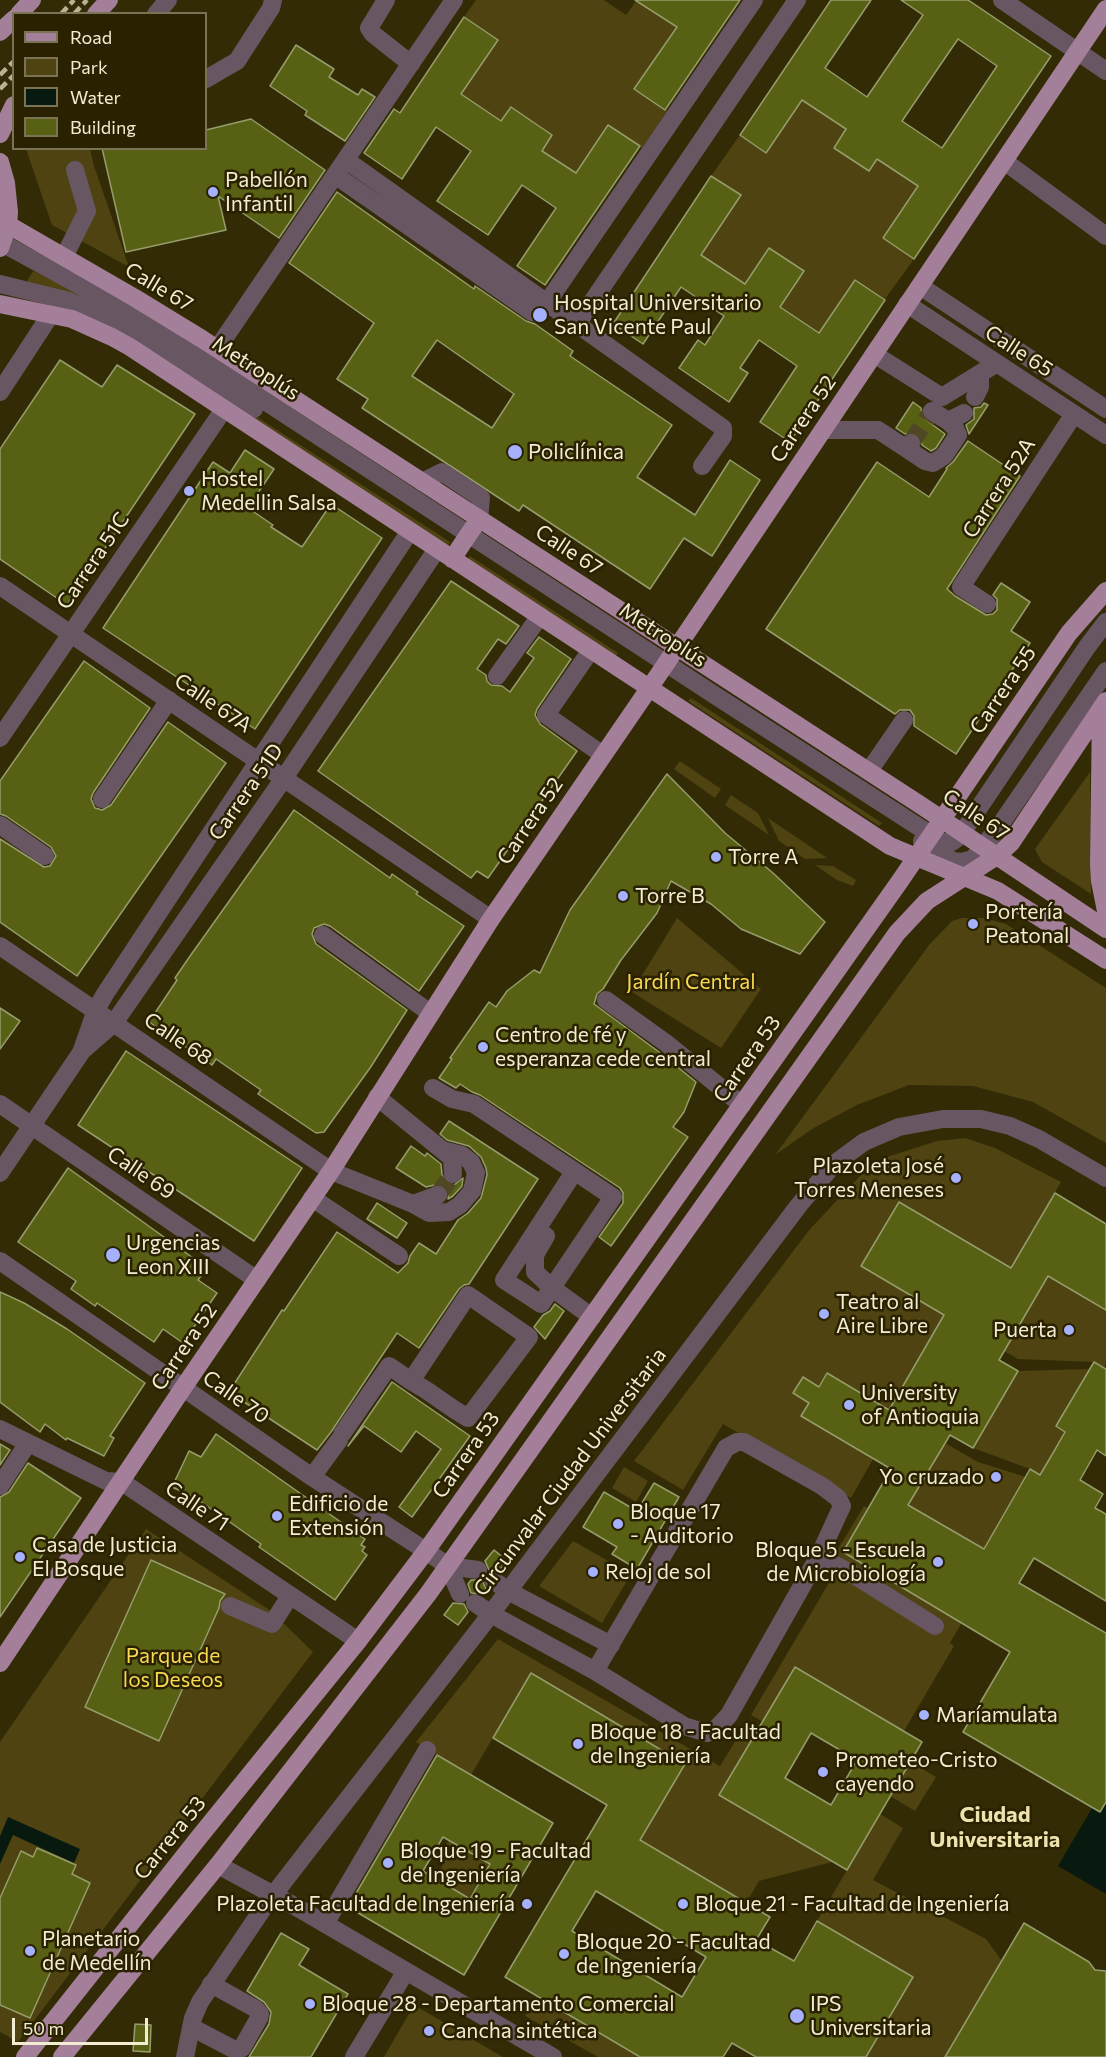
<!DOCTYPE html>
<meta charset="utf-8">
<style>
body{margin:0}
#map{position:relative;width:1106px;height:2057px;overflow:hidden;background:#332b05;font-family:Commissioner,sans-serif}
canvas{display:block}
.legend{position:absolute;left:12px;top:12px;width:195px;height:138px;box-sizing:border-box;background:#2a2100;border:2px solid #7a7254;margin:0;padding:8px 10px;list-style:none;font-size:18px;color:#f2ecd2}
.legend li{display:flex;align-items:center;gap:12px;height:30px}
.legend b{width:30px;border:2px solid #7a7254}
.scale{position:absolute;left:12px;top:2018px;width:136px;height:27px;box-sizing:border-box;border:3px solid #f2ecd2;border-top:0;padding-left:8px;font-size:18px;line-height:21px;white-space:nowrap;color:#f2ecd2;-webkit-text-stroke:4px #2a2100;paint-order:stroke}
</style>
<div id="map">
<canvas width="1106" height="2057"></canvas>
<ul class="legend">
<li><b style="height:8px;background:#a47f9a"></b>Road</li>
<li><b style="height:16px;background:#4e4311"></b>Park</li>
<li><b style="height:16px;background:#081a10"></b>Water</li>
<li><b style="height:16px;background:#576013"></b>Building</li>
</ul>
<div class="scale">50 m</div>
</div>
<script>
const ctx = document.querySelector('canvas').getContext('2d');
ctx.lineJoin = 'round';
function fillPath(path, color) { ctx.fillStyle = color; ctx.fill(path, 'evenodd'); }
const poly = rows => new Path2D(rows.map(r => 'M' + r).join(''));
function stroke(path, color, width, dash) { ctx.strokeStyle = color; ctx.lineWidth = width; ctx.lineCap = dash ? 'butt' : 'round'; ctx.setLineDash(dash || []); ctx.stroke(path); }
function label(font, color, halo, rows, align = 'center') {
  ctx.font = font + ' Commissioner,sans-serif'; ctx.lineWidth = 5; ctx.setLineDash([]); ctx.textBaseline = 'middle'; ctx.strokeStyle = halo; ctx.fillStyle = color; for (const [text, x, y, turn = 0] of rows) {
    ctx.save(); ctx.translate(x, y); ctx.rotate((+turn || 0) * Math.PI / 180); ctx.textAlign = isNaN(turn) ? turn : align; if (halo) ctx.strokeText(text, 0, 0); ctx.fillText(text, 0, 0); ctx.restore();
  }
}
fillPath(poly([
 [476,0,604,0,626,15,636,1,677,27,635,89,667,111,642,148,608,125,576,173,542,151,552,135,511,107,501,121,461,94,498,40,464,17],
 [802,100,846,129,834,148,869,171,877,159,918,186,883,237,914,259,885,299,855,280,819,333,780,307,769,248,745,284,701,255,740,196,711,176,740,135,766,153],
 [26,149,90,149,94,166,129,267,52,225],
 [33,271,104,304,24,286],
 [123,330,450,542,448,546,120,334],
 [470,556,618,653,616,656,468,559],
 [691,698,882,823,879,826,688,701],
 [680,761,721,789,715,798,674,769],
 [1090,772,1091,894,1042,862,1035,849],
 [731,795,758,813,769,835,725,805],
 [768,818,827,858,805,859,779,841],
 [815,865,833,866,856,880,853,886,837,880],
 [677,918,761,989,721,1048,632,992],
 [962,918,983,918,1006,924,1106,988,1106,1143,1033,1102,973,1086,909,1085,857,1105,812,1129,775,1155,929,945,952,921],
 [965,1138,995,1148,1061,1182,1011,1268,938,1325,893,1402,873,1459,851,1498,723,1424,683,1490,634,1461,810,1229,861,1175,887,1157,937,1141],
 [1048,1276,1106,1310,1106,1364,1104,1368,1094,1362,1018,1359,1004,1351],
 [1090,1369,1065,1432,1040,1475,1030,1469,973,1448,1018,1371],
 [945,1443,978,1462,1026,1477,993,1533,993,1554,894,1497,920,1486],
 [624,1467,648,1481,636,1502,612,1488],
 [864,1506,868,1508,843,1552,962,1622,950,1643,954,1646,904,1731,763,1722,751,1715,843,1559,835,1554],
 [146,1529,271,1611,313,1652,18,2042,0,2032,0,1742],
 [573,1541,631,1574,602,1623,539,1586],
 [498,1639,720,1766,741,1732,753,1739,720,1795,832,1862,759,1881,746,1903,640,1840,685,1764,531,1673,471,1775,416,1742],
 [911,1762,936,1777,915,1811,890,1796],
 [880,1814,903,1828,873,1880,986,1939,1002,1961,945,2057,866,2057,913,1977,817,1921],
 [449,1840,490,1864,470,1899,428,1874,431,1869,438,1873,452,1849,446,1845],
 [536,1996,640,2057,598,2057,525,2016],
 [414,2005,503,2057,384,2057]
]), '#4e4311');
fillPath(poly([
 [972,1715,1101,1791,1106,1784,1106,1894,1058,1866,1092,1808,963,1732],
 [8,1817,80,1849,74,1863,13,1835,0,1864,0,1836]
]), '#081a10');
const building = poly([
 [635,0,740,0,665,110,634,89,677,27,635,0],
 [831,0,871,0,825,68,867,97,923,15,901,0,968,0,1051,56,914,259,883,238,918,186,877,159,869,171,834,148,846,129,802,100,766,153,740,135,831,0],
 [958,39,997,66,942,148,902,121,958,39],
 [464,17,498,40,461,94,501,121,511,107,552,135,542,151,576,173,608,125,640,146,545,285,517,266,556,208,522,185,488,235,437,201,471,151,436,127,402,179,364,153,394,109,400,113,464,17],
 [296,45,334,69,329,77,358,95,362,89,375,97,345,141,305,115,307,111,270,86,296,45],
 [251,119,325,170,279,238,218,196,226,230,126,252,102,148,206,148,206,130,251,119],
 [711,176,741,195,701,255,745,284,769,248,804,271,780,307,819,333,855,280,885,300,790,442,760,422,797,366,759,340,740,368,748,373,729,402,679,368,698,340,705,345,724,316,681,287,643,344,613,324,711,176],
 [337,192,474,289,475,286,526,321,535,324,573,351,570,356,672,425,637,477,695,515,730,460,760,480,712,556,684,538,650,589,523,505,519,511,362,408,368,399,337,379,374,323,289,263,337,192],
 [437,340,514,394,492,428,412,376,437,340],
 [60,360,102,387,117,365,195,414,67,605,0,559,0,449,60,360],
 [913,402,921,408,922,416,926,420,945,434,936,448,931,451,922,445,921,439,917,433,911,432,905,434,896,428,913,402],
 [984,403,988,405,969,434,966,425,974,419,974,408,981,407,984,403],
 [968,441,1020,476,947,589,955,596,986,615,993,614,997,610,997,599,993,595,1001,583,1030,602,1011,631,1030,643,956,754,914,726,914,716,910,710,900,710,895,714,766,629,877,462,929,497,947,469,946,468,953,462,968,441],
 [245,450,274,469,248,508,273,525,271,527,302,547,331,504,382,538,255,729,103,628,213,462,230,473,245,450],
 [451,581,519,626,506,644,498,639,477,669,486,675,487,681,491,685,502,686,510,692,534,658,527,653,539,637,571,659,537,709,535,715,540,724,577,751,488,878,477,871,471,878,318,771,451,581],
 [84,661,150,708,93,793,91,799,95,808,102,810,111,805,168,722,226,763,77,976,0,922,0,839,44,867,50,866,56,856,51,847,6,816,0,814,0,781,84,661],
 [667,774,725,833,773,873,825,922,800,954,741,929,711,904,671,881,657,913,621,960,603,989,597,994,594,1004,659,1052,696,1082,684,1112,673,1127,688,1137,611,1246,599,1237,623,1203,623,1193,620,1188,480,1095,472,1092,460,1084,456,1088,439,1078,452,1059,450,1058,489,1002,496,1007,507,991,534,970,540,973,570,910,667,774],
 [294,810,390,878,392,874,418,892,416,894,464,926,419,991,330,926,324,924,314,928,312,934,316,944,407,1010,370,1068,324,1132,316,1133,258,1094,261,1090,216,1059,212,1065,149,1022,177,980,175,978,188,959,294,810],
 [0,1008,20,1021,0,1049,0,1008],
 [126,1051,302,1168,254,1241,78,1125,126,1051],
 [449,1121,538,1179,469,1284,464,1285,459,1289,419,1348,397,1333,331,1432,317,1450,229,1392,282,1310,284,1311,337,1232,398,1273,408,1263,410,1256,419,1243,436,1254,458,1220,468,1213,481,1198,487,1175,486,1168,481,1157,469,1146,447,1140,440,1134,449,1121],
 [411,1146,425,1156,427,1153,441,1164,442,1175,448,1184,454,1185,463,1178,462,1186,453,1196,448,1199,449,1192,445,1186,439,1184,426,1187,396,1168,411,1146],
 [68,1168,207,1268,198,1280,217,1293,183,1343,163,1329,154,1342,97,1303,95,1306,71,1289,76,1281,18,1242,68,1168],
 [1055,1193,1106,1224,1106,1310,1048,1276,999,1360,1018,1371,973,1448,950,1435,908,1505,984,1549,1030,1469,1040,1475,1053,1453,1065,1432,1056,1426,1094,1362,1106,1369,1106,1456,1097,1450,1080,1480,1103,1494,1095,1508,1106,1514,1106,1601,1034,1558,1019,1583,1106,1633,1106,1802,1100,1812,963,1732,1010,1652,843,1552,891,1469,801,1416,809,1403,793,1393,803,1377,819,1387,827,1373,889,1410,944,1315,861,1266,899,1202,1011,1268,1055,1193],
 [377,1203,407,1223,397,1238,367,1219,377,1203],
 [0,1292,24,1303,67,1329,145,1383,110,1436,114,1438,104,1456,67,1438,66,1440,45,1424,40,1432,0,1402,0,1292],
 [555,1304,564,1311,545,1339,534,1327,543,1315,550,1311,555,1304],
 [392,1382,470,1436,412,1517,399,1507,441,1449,416,1431,401,1452,364,1426,348,1446,392,1382],
 [216,1434,365,1539,361,1545,365,1547,362,1551,367,1555,335,1600,259,1547,261,1544,194,1497,172,1487,189,1451,201,1457,216,1434],
 [0,1444,10,1450,0,1465,0,1444],
 [28,1463,81,1498,0,1617,0,1497,9,1492,28,1463],
 [654,1483,679,1497,637,1569,612,1554,617,1547,583,1527,604,1492,637,1511,654,1483],
 [494,1550,505,1559,502,1563,504,1565,499,1571,489,1570,485,1561,494,1550],
 [151,1560,225,1594,220,1601,219,1608,159,1741,85,1707,151,1560],
 [471,1580,482,1580,486,1589,482,1594,471,1593,468,1584,471,1580],
 [453,1603,464,1604,468,1612,458,1625,444,1615,453,1603],
 [795,1667,922,1742,847,1870,719,1795,795,1667],
 [811,1733,857,1760,831,1805,785,1778,811,1733],
 [531,1673,685,1764,640,1840,770,1917,756,1940,794,1961,817,1921,913,1977,866,2057,756,2057,732,2043,723,2057,640,2057,505,1977,607,1805,493,1738,531,1673],
 [596,1891,706,1957,682,1997,572,1931,596,1891],
 [437,1755,553,1823,464,1975,348,1907,437,1755],
 [443,1837,490,1864,470,1899,423,1871,443,1837],
 [37,1848,76,1865,72,1874,90,1883,30,2018,0,2005,0,1898,21,1851,33,1857,37,1848],
 [1024,1923,1089,1962,1095,1970,1106,1971,1106,2057,945,2057,1024,1923],
 [281,1933,309,1949,299,1965,348,1994,311,2057,249,2057,269,2024,271,2012,264,2002,247,1991,281,1933],
 [135,2024,151,2025,150,2052,133,2051,135,2024]
]);
fillPath(building, '#576013');
stroke(building, '#959d6c', 1.5);
stroke(poly([
 [911,443,930,414],
 [438,1195,453,1174]
]), '#504824', 18, [18, 9]);
stroke(poly([
 [386,0,369,28,373,34,411,64],
 [1002,0,1106,71],
 [156,14,168,0],
 [206,79,237,61,271,8,273,0],
 [346,160,723,428,723,436,702,466],
 [1004,161,1106,236],
 [335,175,532,312,540,313,754,0],
 [0,242,127,311,716,696,942,842,952,842,960,836,1087,647,1106,622],
 [64,257,87,211,75,170],
 [0,284,69,301,107,316,254,409],
 [920,286,1106,409],
 [907,304,1106,435],
 [577,324,797,0],
 [217,349,454,0],
 [874,354,942,397,997,363],
 [0,392,51,314],
 [975,397,980,387,980,374],
 [932,411,948,421,964,413],
 [823,430,878,430,907,449,911,443],
 [907,449,925,461,933,463,944,456,958,435,955,428,948,421],
 [422,482,442,472,481,498,479,519],
 [0,586,491,919],
 [987,604,961,587,1074,414],
 [591,650,546,715,603,755],
 [497,676,540,616],
 [0,738,224,409],
 [869,771,904,720],
 [102,799,169,700],
 [0,825,45,856],
 [922,841,953,861,961,862,973,859,998,828,1106,671],
 [323,935,430,1013],
 [0,946,331,1171,413,1204,438,1195],
 [606,1000,666,1043,742,1105],
 [82,1050,96,1010,105,994,410,531],
 [433,1088,452,1099,474,1104,613,1197,541,1304,504,1280,574,1172],
 [377,1097,452,1158,453,1174],
 [0,1104,257,1280],
 [0,1173,82,1051,114,1023,284,778,437,549],
 [312,1198,399,1256],
 [413,1204,429,1213,449,1212,460,1205,472,1191,476,1173,471,1162,462,1155,442,1150],
 [546,1236,535,1255,535,1272,552,1288,592,1317],
 [0,1261,312,1477,426,1551,448,1566,460,1594],
 [0,1429,106,1481,122,1482,358,1641],
 [342,1434,389,1366,411,1381,426,1390,455,1410,468,1418,529,1337,468,1295,411,1381],
 [737,1442,744,1442,822,1486,838,1498,842,1506,819,1556,729,1715,715,1730,707,1733,684,1726,595,1671,726,1448,737,1442],
 [312,1477,339,1440],
 [0,1486,28,1443],
 [819,1556,857,1577,935,1626],
 [448,1566,478,1570],
 [493,1580,508,1591,611,1645],
 [475,1603,491,1614,595,1671],
 [230,1606,272,1624,290,1596],
 [218,1865,298,1908,553,2057],
 [325,1924,427,1750],
 [191,2027,237,2051,242,2048,259,2018,260,2014,256,2009,211,1984],
 [185,2057,193,2018,200,2002,264,1907,484,1623,799,1205,834,1164,864,1142,899,1127,943,1119,981,1119,1010,1126,1039,1139,1106,1178],
 [354,2057,406,1971]
]), '#685663', 18);
stroke(poly([
 [19,14,32,0],
 [96,14,109,0],
 [0,32,14,19],
 [0,134,14,105],
 [0,162,6,183,9,212,8,225,0,248],
 [0,220,135,298,202,339,919,804,1106,929],
 [0,304,72,319,112,337,130,347,890,846,998,891,1106,960],
 [452,559,479,519],
 [1101,708,1099,865,1100,881,1106,911],
 [0,1663,183,1388,331,1171,491,919,661,671,1106,9],
 [25,2057,200,1836,358,1641,426,1551,900,881,1069,633,1106,591],
 [62,2057,218,1865,428,1594,897,933,927,901,997,856,1011,843,1106,701]
]), '#a47f9a', 18);
stroke(poly([
 [61,14,74,0],
 [74,14,87,0],
 [0,75,14,61],
 [0,89,14,75]
]), '#b9b395', 4.5, [9, 4.5]);
for (const [x, y, r, color] of [
 [213,192,6,"#a5b1fc"],
 [540,315,8,"#a5b1fc"],
 [515,452,8,"#a5b1fc"],
 [189,491,6,"#a5b1fc"],
 [716,857,6,"#a5b1fc"],
 [623,896,6,"#a5b1fc"],
 [973,924,6,"#a5b1fc"],
 [483,1047,6,"#a5b1fc"],
 [956,1178,6,"#a5b1fc"],
 [113,1255,8,"#a5b1fc"],
 [824,1314,6,"#a5b1fc"],
 [1069,1330,6,"#a5b1fc"],
 [849,1405,6,"#a5b1fc"],
 [996,1477,6,"#a5b1fc"],
 [277,1516,6,"#a5b1fc"],
 [618,1524,6,"#a5b1fc"],
 [20,1557,6,"#a5b1fc"],
 [938,1562,6,"#a5b1fc"],
 [593,1572,6,"#a5b1fc"],
 [924,1715,6,"#a5b1fc"],
 [578,1744,6,"#a5b1fc"],
 [823,1772,6,"#a5b1fc"],
 [388,1863,6,"#a5b1fc"],
 [527,1904,6,"#a5b1fc"],
 [683,1904,6,"#a5b1fc"],
 [30,1951,6,"#a5b1fc"],
 [564,1954,6,"#a5b1fc"],
 [310,2004,6,"#a5b1fc"],
 [797,2016,8,"#a5b1fc"],
 [429,2031,6,"#a5b1fc"]
]) { const dot = new Path2D(); dot.arc(x, y, r, 0, 2 * Math.PI); ctx.fillStyle = color; ctx.fill(dot); stroke(dot, '#2a2100', 2); }
label('21px', '#f2ecd2', '#2a2100', [
 ["Pabellón",225,180],
 ["Infantil",225,204],
 ["Hospital Universitario",554,303],
 ["San Vicente Paul",554,327],
 ["Policlínica",528,452],
 ["Hostel",201,479],
 ["Medellin Salsa",201,503],
 ["Torre A",728,857],
 ["Torre B",635,896],
 ["Portería",985,912],
 ["Peatonal",985,936],
 ["Centro de fé y",495,1035],
 ["esperanza cede central",495,1059],
 ["Plazoleta José",944,1166,"right"],
 ["Torres Meneses",944,1190,"right"],
 ["Urgencias",126,1243],
 ["Leon XIII",126,1267],
 ["Teatro al",836,1302],
 ["Aire Libre",836,1326],
 ["Puerta",1057,1330,"right"],
 ["University",861,1393],
 ["of Antioquia",861,1417],
 ["Yo cruzado",984,1477,"right"],
 ["Edificio de",289,1504],
 ["Extensión",289,1528],
 ["Bloque 17",630,1512],
 ["- Auditorio",630,1536],
 ["Casa de Justicia",32,1545],
 ["El Bosque",32,1569],
 ["Bloque 5 - Escuela",926,1550,"right"],
 ["de Microbiología",926,1574,"right"],
 ["Reloj de sol",605,1572],
 ["Maríamulata",936,1715],
 ["Bloque 18 - Facultad",590,1732],
 ["de Ingeniería",590,1756],
 ["Prometeo-Cristo",835,1760],
 ["cayendo",835,1784],
 ["Bloque 19 - Facultad",400,1851],
 ["de Ingeniería",400,1875],
 ["Plazoleta Facultad de Ingeniería",515,1904,"right"],
 ["Bloque 21 - Facultad de Ingeniería",695,1904],
 ["Planetario",42,1939],
 ["de Medellín",42,1963],
 ["Bloque 20 - Facultad",576,1942],
 ["de Ingeniería",576,1966],
 ["Bloque 28 - Departamento Comercial",322,2004],
 ["IPS",810,2004],
 ["Universitaria",810,2028],
 ["Cancha sintética",441,2031]
], 'left');
label('21px', '#f2ecd2', '#2a2100', [
 ["Calle 67",159,287,31],
 ["Calle 65",1019,351,33],
 ["Metroplús",256,368,33],
 ["Carrera 52",803,419,-56],
 ["Carrera 52A",999,488,-57],
 ["Calle 67",569,550,33],
 ["Carrera 51C",93,561,-56],
 ["Metroplús",663,635,33],
 ["Carrera 55",1003,690,-56],
 ["Calle 67A",213,703,34],
 ["Carrera 51D",246,792,-55],
 ["Calle 67",976,815,34],
 ["Carrera 52",530,821,-56],
 ["Calle 68",178,1039,34],
 ["Carrera 53",747,1059,-55],
 ["Calle 69",141,1173,34],
 ["Carrera 52",184,1347,-56],
 ["Calle 70",236,1397,35],
 ["Carrera 53",466,1455,-55],
 ["Circunvalar Ciudad Universitaria",570,1472,-53],
 ["Calle 71",197,1506,34],
 ["Carrera 53",170,1838,-51]
]);
label('21px', '#f8d953', '#2a2100', [
 ["Jardín Central",691,982],
 ["Parque de",173,1656],
 ["los Deseos",173,1680]
]);
label('bold 22px', '#ede1ad', '#2a2100', [
 ["Ciudad",995,1815],
 ["Universitaria",995,1840]
]);
</script>
